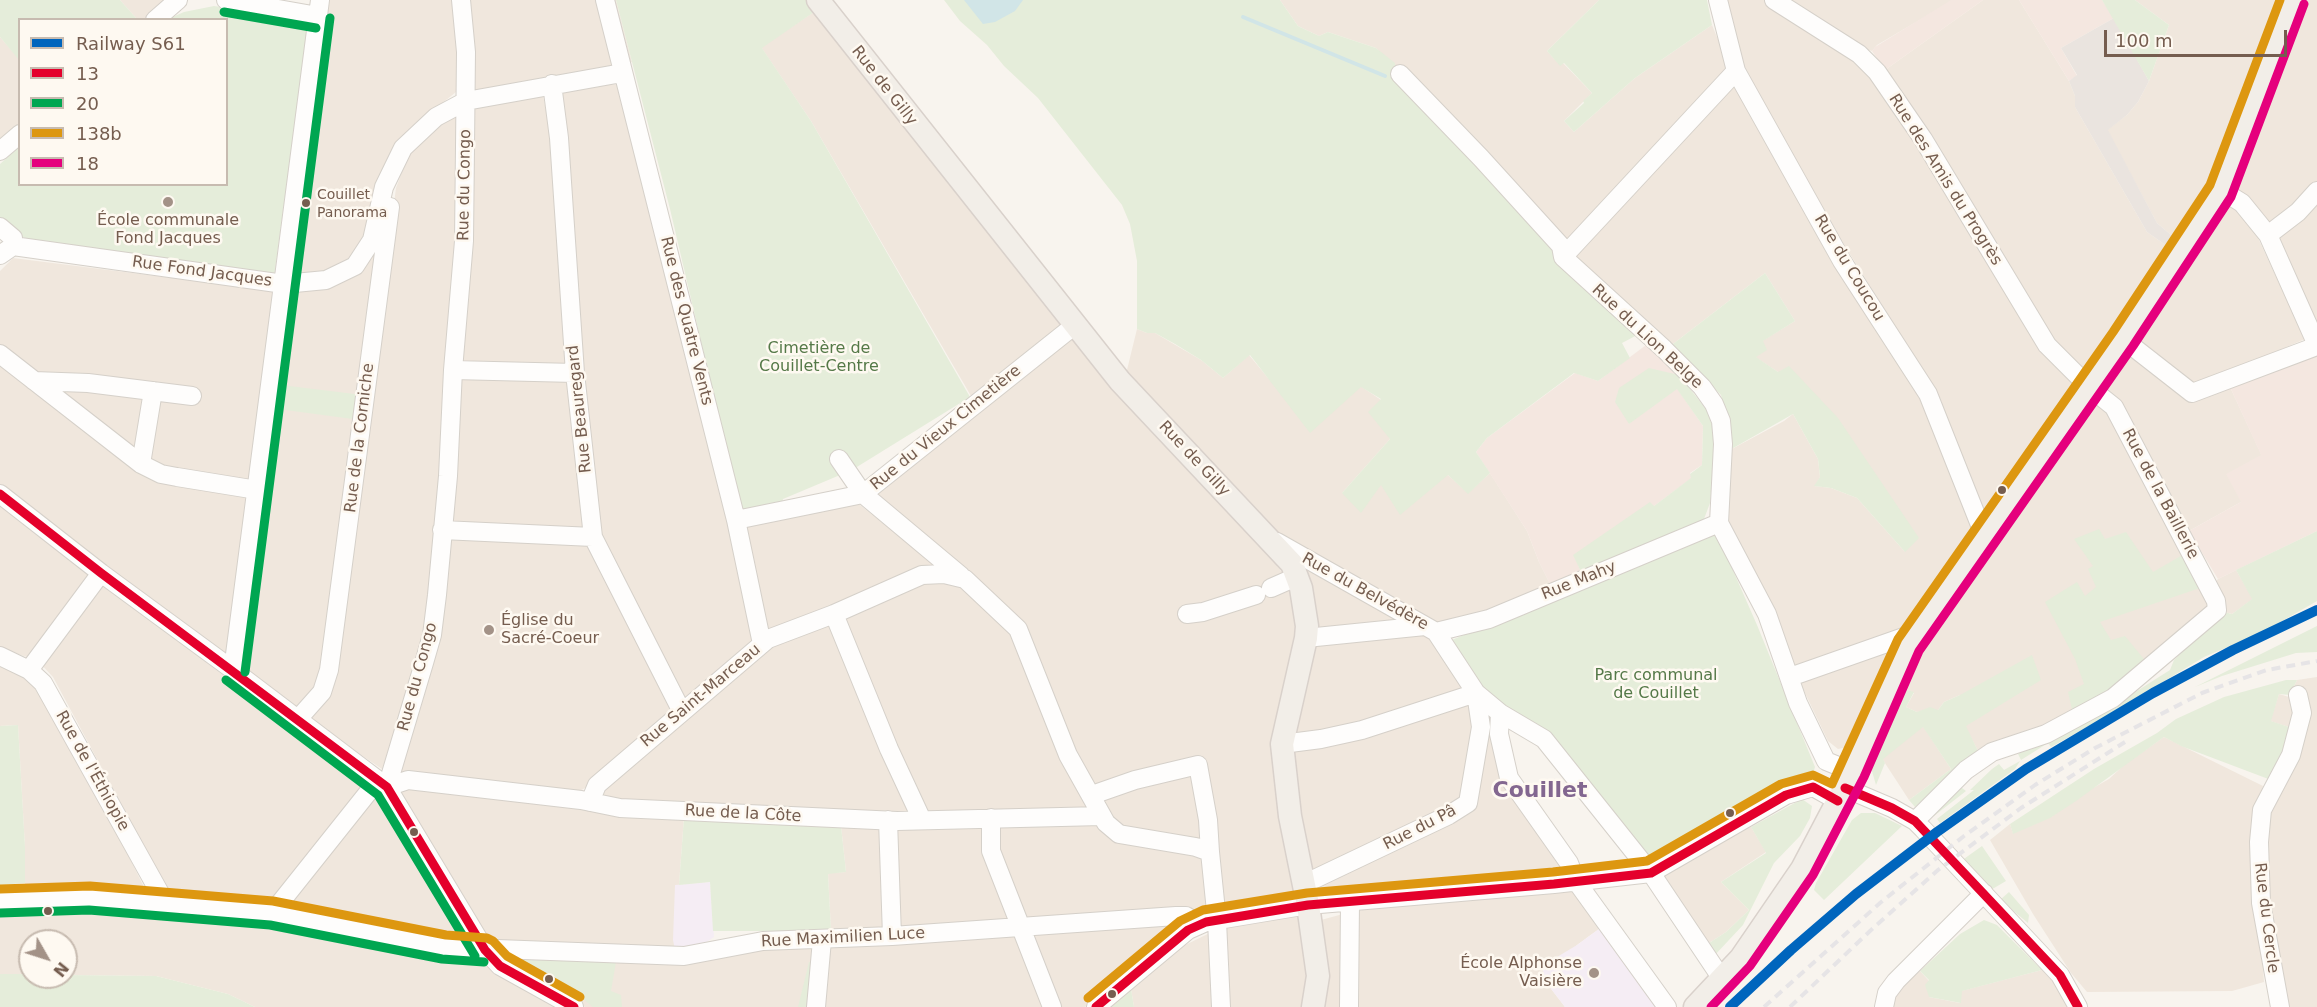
<!DOCTYPE html>
<meta charset="utf-8">
<style>
body{margin:0}
#map{position:relative;width:2317px;height:1007px;overflow:hidden;background:#f8f4ee;font-family:"DejaVu Sans",sans-serif}
canvas{display:block}
.legend{position:absolute;left:18px;top:18px;width:210px;height:168px;box-sizing:border-box;background:#fef9f1;border:2px solid #c7bbb0;margin:0;padding:8px 10px;list-style:none;font-size:18px;color:#755d4f}
.legend li{display:flex;align-items:center;gap:12px;height:30px}
.legend b{width:30px;border:2px solid #c7bbb0}
.north{position:absolute;left:18px;top:929px;width:60px;height:60px;box-sizing:border-box;background:#fef9f1;border:2px solid #c7bbb0;border-radius:50%;rotate:129deg;font-size:16px;font-weight:700;line-height:24px;text-align:center;color:#755d4f}
.north::after{content:'';display:block;margin:auto;width:21px;height:27px;background:#a39287;clip-path:polygon(50% 0,100% 100%,50% 72%,0 100%)}
.scale{position:absolute;left:2104px;top:30px;width:183px;height:27px;box-sizing:border-box;border:3px solid #755d4f;border-top:0;padding-left:8px;font-size:18px;line-height:21px;white-space:nowrap;color:#755d4f;-webkit-text-stroke:4px #fef9f1;paint-order:stroke}
</style>
<div id="map">
<canvas width="2317" height="1007"></canvas>
<ul class="legend">
<li><b style="height:8px;background:#0065bd"></b>Railway S61</li>
<li><b style="height:8px;background:#e4002b"></b>13</li>
<li><b style="height:8px;background:#00a651"></b>20</li>
<li><b style="height:8px;background:#dd9710"></b>138b</li>
<li><b style="height:8px;background:#e5007d"></b>18</li>
</ul>
<div class="north">N</div>
<div class="scale">100 m</div>
</div>
<script>
const ctx = document.querySelector('canvas').getContext('2d');
ctx.lineJoin = 'round';
function fillPath(path, color) { ctx.fillStyle = color; ctx.fill(path, 'evenodd'); }
const poly = rows => new Path2D(rows.map(r => 'M' + r).join(''));
function stroke(path, color, width, dash) { ctx.strokeStyle = color; ctx.lineWidth = width; ctx.lineCap = dash ? 'butt' : 'round'; ctx.setLineDash(dash || []); ctx.stroke(path); }
function label(font, color, halo, rows, align = 'center') {
  ctx.font = font + ' "DejaVu Sans",sans-serif'; ctx.lineWidth = 5; ctx.setLineDash([]); ctx.textBaseline = 'middle'; ctx.strokeStyle = halo; ctx.fillStyle = color; for (const [text, x, y, turn = 0] of rows) {
    ctx.save(); ctx.translate(x, y); ctx.rotate((+turn || 0) * Math.PI / 180); ctx.textAlign = isNaN(turn) ? turn : align; if (halo) ctx.strokeText(text, 0, 0); ctx.fillText(text, 0, 0); ctx.restore();
  }
}
fillPath(poly([
 [120,0,188,0,165,20,137,19],
 [321,0,458,0,463,71,456,92,430,113,365,243,336,273,293,280],
 [467,0,616,0,632,62,621,67,472,94],
 [1280,0,1599,0,1547,51,1560,65,1563,63,1592,93,1564,121,1574,132,1635,78,1712,25,1731,71,1568,245,1376,48,1328,32,1319,36,1298,26],
 [1723,0,1765,0,1868,67,2077,382,1984,515,1959,458,1941,400,1820,206,1738,57],
 [1783,0,1951,0,1952,1,1877,45,1872,51,1855,46],
 [1983,0,2019,0,2069,81,2075,96,2075,107,2147,232,2164,244,2169,251,2083,377,2063,358,1885,70],
 [2135,0,2286,0,2220,173,2177,240,2157,223,2107,130,2127,115,2138,102,2149,81,2169,25],
 [2299,0,2317,0,2317,324,2268,242,2258,238,2305,339,2194,387,2230,387,2262,456,2241,502,2189,531,2214,607,2182,636,2058,724,1978,751,1965,726,1960,695,1944,702,1938,710,1917,712,1906,707,1914,693,1907,690,1906,678,1918,642,1974,556,2096,398,2094,395,2128,353,2222,193],
 [817,10,1069,334,1261,543,1291,585,1299,631,1276,741,1300,901,1177,933,1085,1007,1056,1007,994,849,997,824,1092,820,1119,827,1105,812,927,817,605,802,597,793,687,713,599,541,557,89,619,84,733,522,855,501,938,567,867,506,886,485,978,408,811,121,761,47],
 [0,37,20,60,19,126,0,145],
 [1736,81,1931,400,1978,532,1858,745,1838,749,1828,741,1723,522,1728,451,1784,421,1793,414,1818,459,1820,477,1815,486,1831,488,1857,498,1905,552,1778,372,1755,357,1762,341,1795,321,1765,273,1669,347,1572,257],
 [543,95,552,142,571,367,458,364,471,107],
 [463,107,445,427,428,620,412,690,382,769,306,718,332,680,396,188,411,148,434,126],
 [384,216,326,679,298,715,238,668,288,293,328,288],
 [13,258,276,291,230,659,0,485,0,271],
 [1137,329,1147,333,1155,333,1201,360,1223,378,1249,355,1268,378,1362,387,1381,400,1390,439,1342,493,1381,484,1448,475,1468,493,1490,473,1527,531,1539,562,1552,588,1436,630,1270,533,1126,374],
 [461,377,570,381,589,526,677,711,585,788,569,797,401,776,400,763,432,635],
 [0,506,91,574,30,658,0,648],
 [1301,560,1431,633,1485,703,1495,722,1503,779,1557,851,1565,878,1315,896,1293,803,1293,748],
 [2236,570,2253,599,2232,614,2224,612,2213,585,2218,579],
 [104,583,366,786,273,901,171,897,53,677,39,662],
 [0,664,10,665,41,693,73,745,146,891,27,890,25,883,25,847,18,725,0,726],
 [2317,677,2317,1007,2287,1007,2266,903,2265,818,2292,728,2270,721,2279,694,2289,697,2297,680],
 [1923,726,1951,769,1909,800,1881,757],
 [2164,737,2263,786,2258,813,2255,860,2264,982,2232,991,2087,992,2071,973,2033,914,1990,840,2010,824,2013,833,2109,779,2125,764],
 [414,787,684,817,679,885,675,885,675,950,492,945,399,793],
 [376,789,447,900,477,940,450,942,412,927,279,907],
 [841,826,985,826,1012,921,831,931,828,873,846,872],
 [1751,827,1766,852,1721,882,1749,910,1726,932,1706,945,1657,879,1731,835],
 [1577,891,1603,926,1577,945,1545,981,1565,1007,1322,1007,1329,969,1321,920,1354,911,1469,898],
 [116,906,314,926,476,957,562,1007,255,1007,228,994,156,976,66,975,66,941,30,941,30,974,0,974,0,909],
 [1297,914,1312,955,1304,1007,1134,1007,1131,989,1177,949,1226,925],
 [1016,930,1047,1007,825,1007,827,944],
 [817,946,811,1007,585,1007,502,961,504,955,739,951],
 [2042,970,2056,981,2068,1007,1889,1007,1893,992,1920,971,1929,981,1929,997,1960,1003,1961,991]
]), '#f0e7dd');
fillPath(poly([
 [1951,0,1983,0,1885,70,1872,51,1875,47],
 [2019,0,2102,0,2114,18,2061,48,2077,76,2069,81],
 [2317,340,2317,531,2218,579,2189,531,2241,502,2226,474,2261,455,2230,387],
 [1646,345,1679,375,1628,424,1677,388,1703,426,1702,465,1690,473,1692,478,1654,506,1574,555,1581,572,1552,588,1539,562,1527,531,1476,452,1487,438,1575,373,1598,381]
]), '#f4e7e0');
fillPath(poly([
 [2114,18,2149,81,2138,102,2127,115,2108,130,2157,223,2177,240,2169,251,2164,244,2147,232,2075,107,2075,96,2069,81,2077,75,2061,48]
]), '#eae4df');
fillPath(poly([
 [710,882,714,937,696,949,675,950,673,940,675,885],
 [1603,926,1667,1007,1565,1007,1545,981,1542,966,1577,945]
]), '#f5edf4');
fillPath(poly([
 [0,0,120,0,137,19,20,20,19,60,0,37],
 [616,0,810,0,817,10,762,48,811,121,970,397,852,470,783,499,782,504,743,511,740,508,670,209],
 [944,0,1280,0,1298,26,1319,36,1328,32,1376,48,1395,63,1397,78,1643,332,1622,343,1630,358,1598,381,1574,373,1487,438,1476,452,1490,473,1468,494,1448,475,1400,515,1381,485,1361,513,1342,493,1390,439,1368,412,1381,399,1361,387,1310,433,1250,355,1223,378,1201,360,1175,344,1155,333,1147,333,1137,329,1137,261,1130,224,1122,205,1038,98,1004,66,987,45,960,21],
 [1599,0,1707,0,1712,25,1635,78,1574,132,1564,121,1584,103,1583,101,1592,93,1564,63,1560,66,1547,51],
 [2102,0,2135,0,2169,25,2149,81],
 [214,6,309,20,274,277,43,245,23,237,0,218,0,164,19,147,20,184,226,184,226,20,168,19,184,12],
 [1765,273,1795,321,1763,341,1767,350,1756,357,1778,372,1789,366,1838,418,1919,538,1905,552,1857,498,1831,488,1814,486,1820,477,1818,459,1793,414,1728,451,1729,426,1721,395,1682,356,1669,347],
 [1649,368,1679,375,1706,409,1716,435,1710,503,1704,519,1581,572,1573,555,1650,502,1654,506,1691,478,1690,474,1702,465,1703,426,1677,389,1629,424,1615,402,1619,388],
 [281,385,363,395,360,420,278,409],
 [2099,529,2105,539,2126,532,2153,572,2186,553,2203,587,2100,622,2111,640,2125,636,2148,664,2073,714,2068,692,2084,684,2075,659,2045,602,2077,582,2085,596,2096,587,2088,569,2093,566,2074,539],
 [2317,531,2317,601,2263,632,2204,657,2105,717,2051,747,2048,743,2021,760,2018,754,2021,752,2048,743,2096,717,2170,670,2174,660,2224,612,2232,614,2252,599,2236,570],
 [1717,534,1757,625,1815,767,1810,783,1773,792,1650,861,1605,806,1486,694,1449,641],
 [2317,626,2317,652,2296,653,2222,676,2195,687],
 [2032,655,2041,680,1966,726,1978,751,1915,807,1909,800,1951,769,1923,727,1883,759,1885,763,1876,785,1871,768,1884,732,1902,694,1907,690,1914,692,1906,707,1917,712,1930,707,1938,710,1944,702,1960,695],
 [2286,680,2297,680,2290,695,2279,694,2271,721,2295,729,2271,780,2181,746,2164,737,2076,801,2050,818,2013,834,2010,824,2094,769,2157,733,2176,719,2224,697],
 [18,725,25,847,25,883,0,885,0,726],
 [2020,761,2015,769,1940,823,1937,819,1974,790,1970,790,1992,769,1999,764,2004,770],
 [1958,785,1966,791,1934,816,1927,816],
 [1802,799,1812,806,1810,818,1800,836,1774,863,1743,925,1714,956,1706,945,1726,932,1749,910,1721,882,1766,853,1751,827],
 [1861,813,1875,813,1902,826,1824,900,1814,890,1816,883,1852,820],
 [684,817,841,826,846,872,828,874,831,931,713,931,710,882,679,885],
 [1982,846,2006,881,1989,891,1961,861],
 [2009,892,2029,915,2028,923,2000,900],
 [1984,920,1997,925,2042,970,1962,991,1961,1003,1929,997,1925,985,1929,980,1920,971,1960,934],
 [522,956,616,962,611,991,621,995,622,1007,593,1007,573,991,531,967,523,969,508,961],
 [809,962,811,962,807,1007,798,1007],
 [0,974,30,974,30,977,66,977,66,975,156,976,228,994,255,1007,0,1007],
 [1131,989,1134,1007,1110,1007]
]), '#e5edda');
fillPath(poly([
 [964,0,1023,0,1015,11,995,22,983,24]
]), '#d1e5e7');
stroke(poly([
 [1243,17,1385,76]
]), '#d1e5e7', 4);
const minor = poly([
 [226,0,318,16],
 [605,0,736,520,762,644],
 [1718,0,1736,71,1842,261,1928,394,1984,535],
 [1774,0,1859,54,1877,72,1923,139,2047,345,2089,387,2114,407,2216,601,2217,610,2113,698,2046,734,1992,752,1966,770,1915,821],
 [155,20,178,0],
 [1400,74,1481,158,1561,246,1563,257,1664,349,1702,387,1714,404,1721,421,1723,444,1719,523,1767,614,1798,703,1826,761,1853,772],
 [552,84,559,138,575,373,593,537,682,712],
 [0,151,20,134],
 [2221,190,2242,203,2268,235,2317,345],
 [0,227,13,238,13,246,0,255],
 [2268,235,2298,212,2317,191],
 [13,246,284,284,326,280,355,266,372,240,384,187,403,148,436,117,466,101,622,73],
 [1563,257,1736,71],
 [2123,339,2192,393,2317,346],
 [0,354,141,464,161,474,177,477,257,490],
 [453,370,575,373],
 [34,381,88,383,192,396],
 [839,459,863,494,961,576],
 [141,464,153,391],
 [0,494,101,573,233,670,387,787,485,950,500,966,574,1007],
 [736,520,863,494,1075,325],
 [442,530,593,537],
 [1277,542,1436,632,1476,693,1500,713,1544,739,1651,873,1722,979],
 [1271,588,1296,577],
 [834,614,889,749,922,820],
 [1187,614,1203,612,1256,595],
 [1436,632,1489,619,1719,523],
 [1306,638,1425,626],
 [0,656,29,670,43,683,166,904],
 [29,670,101,573],
 [233,670,320,0],
 [1790,677,1918,632],
 [1500,713,1499,734,1509,778,1569,863,1576,881,1667,1007],
 [298,719,322,692,329,670,390,207],
 [1282,744,1321,739,1362,730,1476,693],
 [387,787,424,663,432,635,437,595,448,476,453,370,464,241,466,52,461,0],
 [387,787,408,780,581,800,620,808,897,821,1102,816],
 [1845,788,1892,808,1915,821,1923,829,2060,975,2078,1007],
 [1092,795,1135,780,1198,765,1208,820,1210,852],
 [590,802,597,785,768,639,834,614,922,575,944,574,965,579,1018,629,1068,755,1106,823,1119,834,1196,847,1210,852,1217,921,1221,1007],
 [991,818,991,851,1052,1007],
 [888,820,892,936],
 [1304,884,1449,815,1468,803,1481,727,1476,693],
 [0,901,89,898,272,913,444,947,684,956,763,941,892,936,1176,916,1186,916,1200,925],
 [272,913,378,780],
 [816,1007,822,940],
 [1096,1007,1188,930,1206,922,1308,905,1554,884,1651,873,1786,795,1813,787,1838,801],
 [1349,1007,1350,902],
 [1884,1007,1887,993,1896,981,1984,893],
 [2280,1007,2261,903,2259,842,2262,810,2291,755,2302,713,2298,695]
]);
const major = poly([
 [818,0,1120,381,1292,564,1301,588,1307,626,1306,638,1282,744,1290,816,1308,905,1318,976,1313,1007],
 [1695,1007,1741,958,1802,869,1853,772,1908,645,2123,339,2221,190,2293,0]
]);
stroke(minor, '#d5d0c9', 20);
stroke(major, '#d9d1cb', 25);
stroke(minor, '#fefdfc', 18);
stroke(major, '#f2eee8', 22);
stroke(poly([
 [1764,1007,1880,903,1964,836,2035,785,2095,748,2202,693,2267,670,2317,661],
 [1790,1007,1870,931,1938,870,2021,808,2125,742]
]), '#e6e4e6', 4, [9, 6]);
stroke(poly([
 [0,494,101,573,387,787,485,950,500,966,574,1007],
 [1845,788,1892,808,1915,821,2060,975,2078,1007],
 [1096,1007,1188,930,1206,922,1308,905,1554,884,1651,873,1786,795,1813,787,1838,801]
]), '#e4002b', 9);
stroke(poly([
 [224,12,316,28],
 [245,672,330,18],
 [226,680,378,795,475,956],
 [0,913,89,910,270,925,442,959,484,962]
]), '#00a651', 9);
stroke(poly([
 [0,889,90,886,273,901,446,935,487,938,493,941,507,956,580,997],
 [1088,998,1180,921,1203,910,1307,893,1553,872,1647,861,1781,784,1813,775,1832,784,1898,639,2113,332,2210,185,2280,0]
]), '#dd9710', 9);
stroke(poly([
 [1711,1007,1750,966,1813,875,1864,777,1919,651,2133,346,2231,197,2304,4]
]), '#e5007d', 9);
stroke(poly([
 [1730,1007,1791,950,1856,894,1937,832,2026,769,2153,693,2233,650,2317,610]
]), '#0065bd', 10);
for (const [x, y, r, color] of [
 [168,202,6,"#a39287"],
 [306,203,5,"#755d4f"],
 [2002,490,5,"#755d4f"],
 [489,630,6,"#a39287"],
 [1730,813,5,"#755d4f"],
 [414,832,5,"#755d4f"],
 [48,911,5,"#755d4f"],
 [1594,973,6,"#a39287"],
 [549,979,5,"#755d4f"],
 [1112,994,5,"#755d4f"]
]) { const dot = new Path2D(); dot.arc(x, y, r, 0, 2 * Math.PI); ctx.fillStyle = color; ctx.fill(dot); stroke(dot, '#fef9f1', 2); }
label('14px', '#755d4f', '#fef9f1', [
 ["Couillet",317,195],
 ["Panorama",317,213]
], 'left');
label('16px', '#755d4f', '#fef9f1', [
 ["Rue de Gilly",884,86,52],
 ["Rue des Amis du Progrès",1945,180,58],
 ["Rue du Congo",465,185,-89],
 ["Rue du Coucou",1849,268,59],
 ["Rue Fond Jacques",202,272,8],
 ["Rue des Quatre Vents",686,321,76],
 ["Rue du Lion Belge",1647,337,43],
 ["Rue Beauregard",580,409,-96],
 ["Rue du Vieux Cimetière",946,428,-39],
 ["Rue de la Corniche",360,438,-83],
 ["Rue de Gilly",1194,459,47],
 ["Rue de la Baillerie",2160,494,62],
 ["Rue Mahy",1579,581,-22],
 ["Rue du Belvédère",1365,592,29],
 ["Rue du Congo",418,677,-75],
 ["Rue Saint-Marceau",701,696,-40],
 ["Rue de l'Éthiopie",92,771,61],
 ["Rue de la Côte",743,814,3],
 ["Rue du Pâ",1420,828,-27],
 ["Rue du Cercle",2266,918,83],
 ["Rue Maximilien Luce",843,938,-3]
]);
label('16px', '#755d4f', '#fef9f1', [
 ["École communale",168,221],
 ["Fond Jacques",168,239],
 ["Église du",501,621,"left"],
 ["Sacré-Coeur",501,639,"left"],
 ["École Alphonse",1582,964,"right"],
 ["Vaisière",1582,982,"right"]
]);
label('16px', '#557948', '#fef9f1', [
 ["Cimetière de",819,349],
 ["Couillet-Centre",819,367],
 ["Parc communal",1656,676],
 ["de Couillet",1656,694]
]);
label('bold 22px', '#836790', '#fef9f1', [
 ["Couillet",1540,791]
]);
</script>
